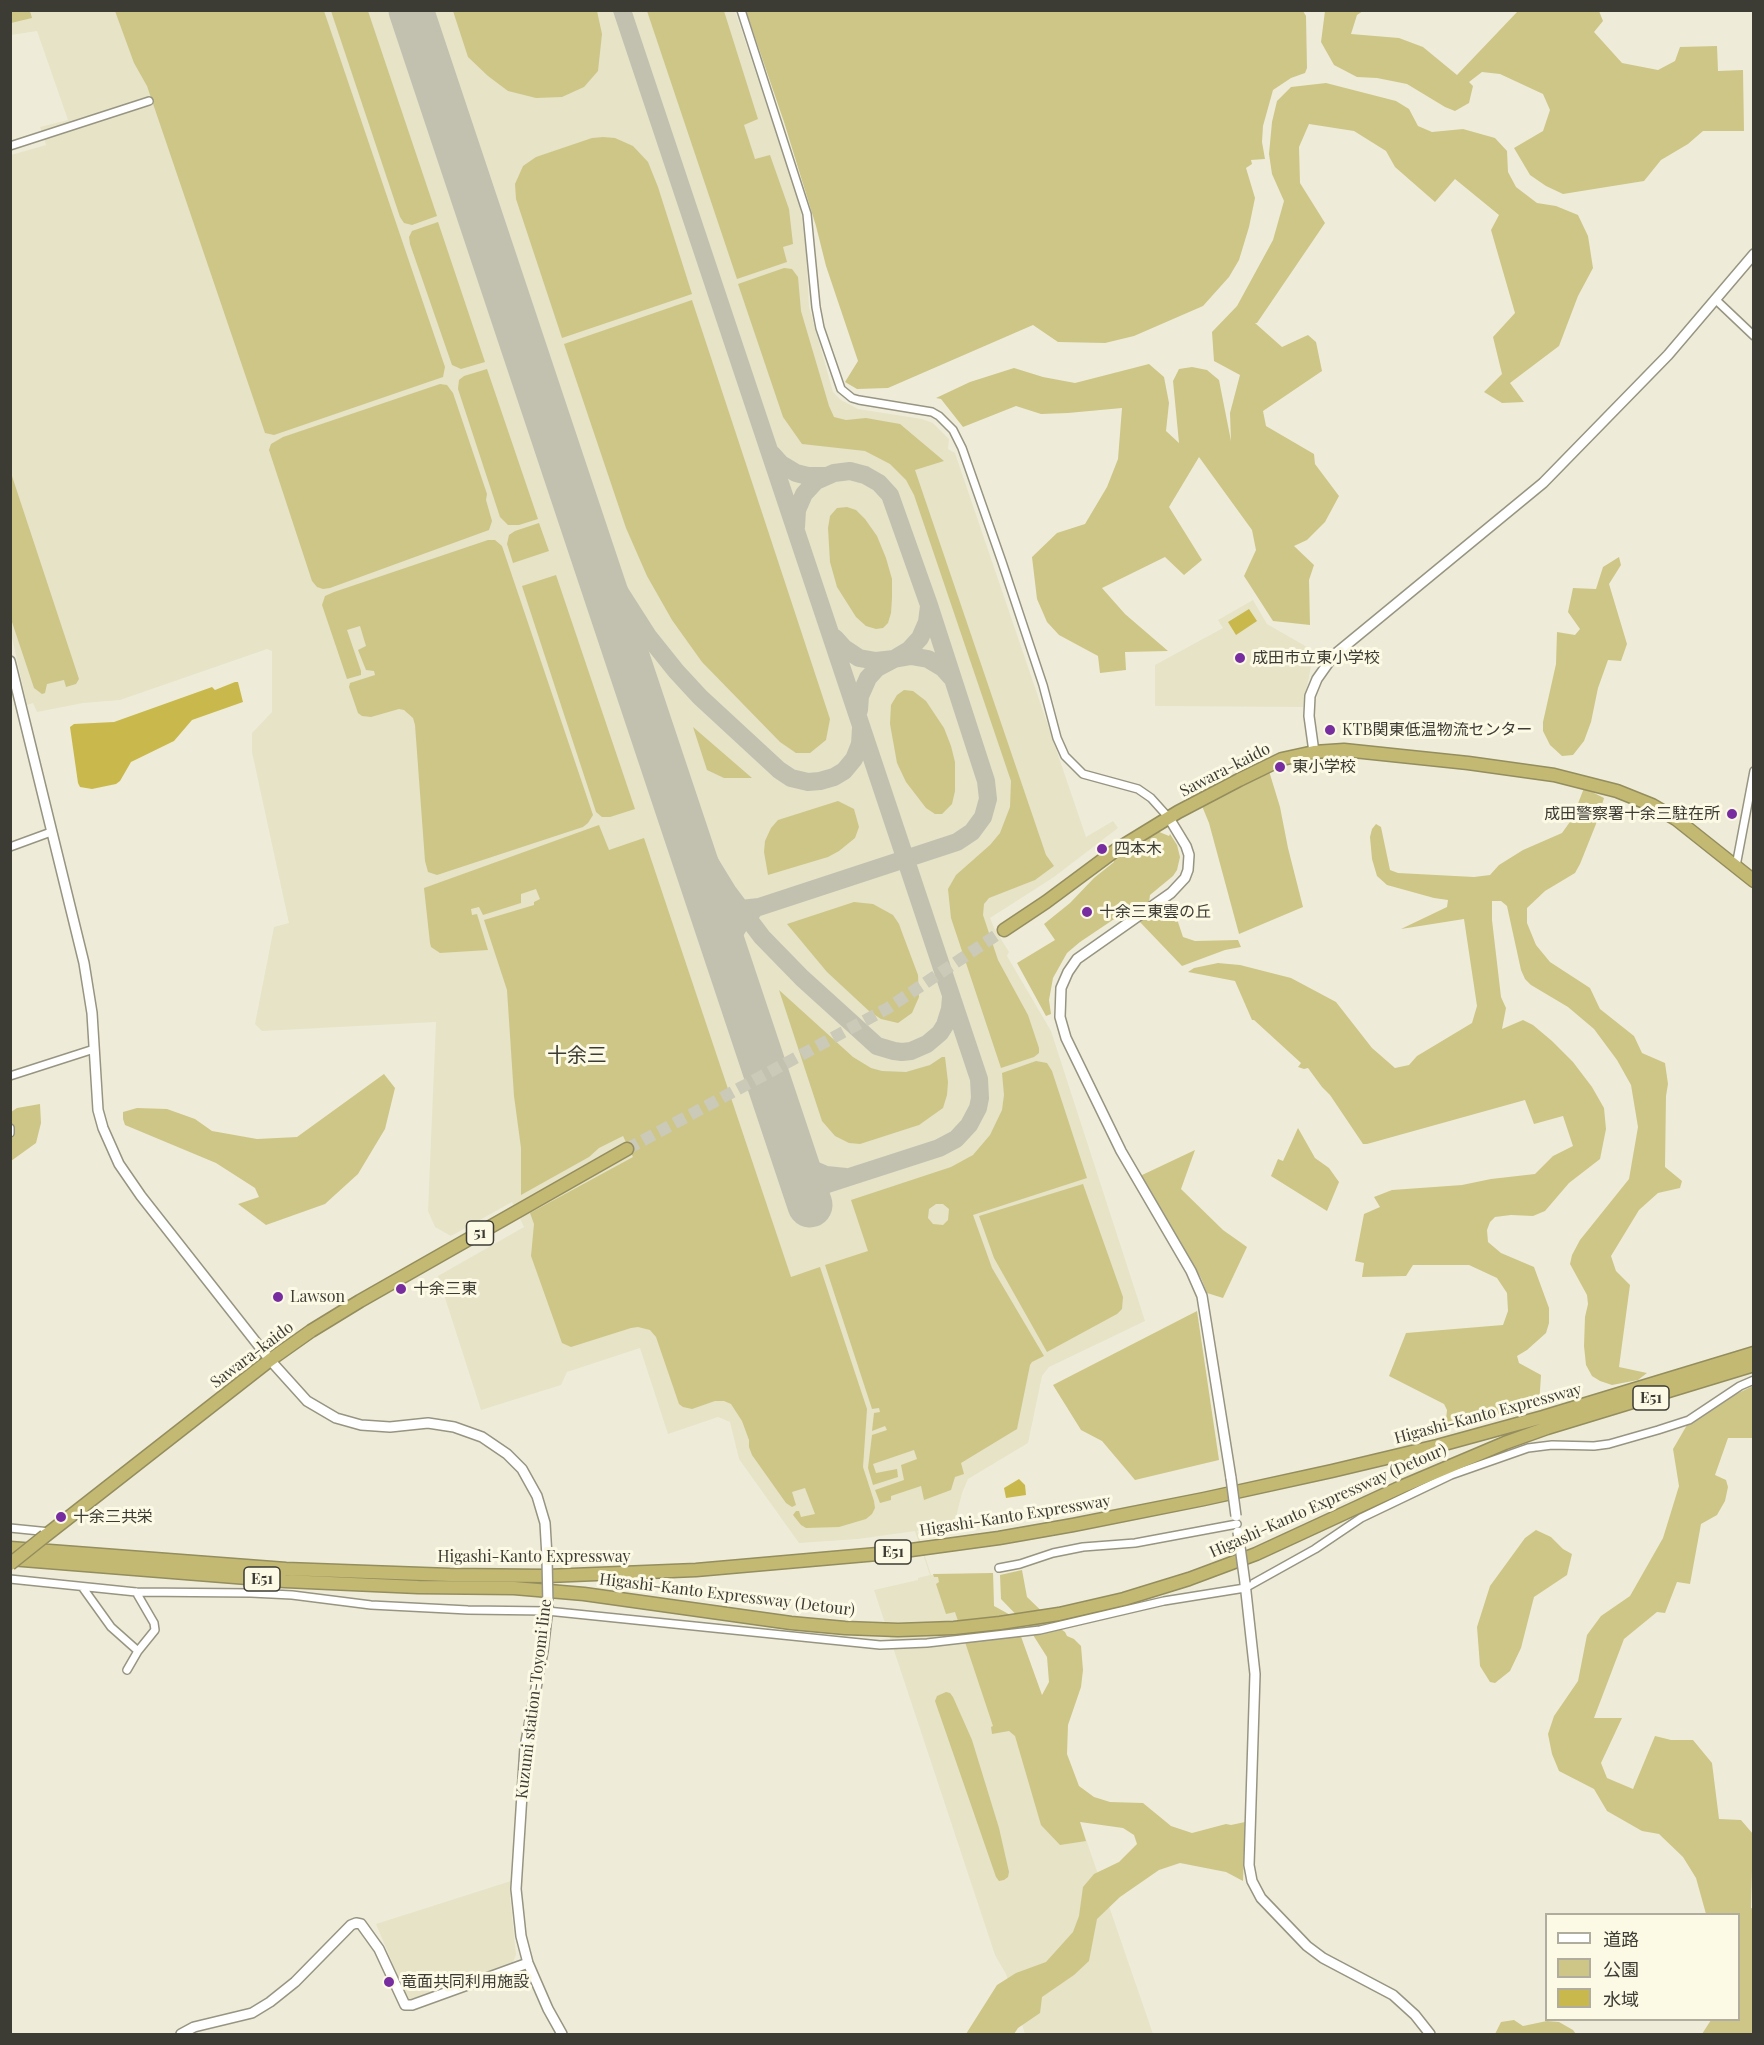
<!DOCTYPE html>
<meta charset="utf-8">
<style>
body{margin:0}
#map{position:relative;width:1764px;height:2045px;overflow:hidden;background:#eeecd8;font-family:"Playfair Display","Noto Sans JP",serif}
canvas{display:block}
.frame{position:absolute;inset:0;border:12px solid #3d3c34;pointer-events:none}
.legend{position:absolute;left:1545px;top:1913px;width:195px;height:108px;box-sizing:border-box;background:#fcf9e5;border:2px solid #b0ad9e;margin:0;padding:8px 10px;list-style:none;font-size:18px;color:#3d3c34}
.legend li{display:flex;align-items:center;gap:12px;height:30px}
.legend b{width:30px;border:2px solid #b0ad9e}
</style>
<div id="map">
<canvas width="1764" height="2045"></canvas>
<div class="frame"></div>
<ul class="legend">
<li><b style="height:8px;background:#fff"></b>道路</li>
<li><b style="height:16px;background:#cec687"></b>公園</li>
<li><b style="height:16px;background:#c9b94d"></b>水域</li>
</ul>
</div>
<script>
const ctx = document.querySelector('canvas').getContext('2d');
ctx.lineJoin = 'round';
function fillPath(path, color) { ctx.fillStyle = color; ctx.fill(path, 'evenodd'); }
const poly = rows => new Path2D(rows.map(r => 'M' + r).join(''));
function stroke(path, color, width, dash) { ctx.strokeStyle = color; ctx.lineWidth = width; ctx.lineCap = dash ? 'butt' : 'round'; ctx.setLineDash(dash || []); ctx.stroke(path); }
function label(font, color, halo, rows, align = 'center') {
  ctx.font = font + ' "Playfair Display","Noto Sans JP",serif'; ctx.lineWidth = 6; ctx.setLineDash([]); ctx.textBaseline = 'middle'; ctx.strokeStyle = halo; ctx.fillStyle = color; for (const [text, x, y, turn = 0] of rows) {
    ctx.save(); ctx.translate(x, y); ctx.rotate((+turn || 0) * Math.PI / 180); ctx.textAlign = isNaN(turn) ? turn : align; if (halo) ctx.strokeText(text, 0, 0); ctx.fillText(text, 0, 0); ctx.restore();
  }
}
fillPath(poly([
 [11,11,735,11,800,205,806,250,809,307,833,392,841,400,858,409,922,419,933,423,949,439,948,449,955,453,1086,837,1113,821,1118,828,1054,877,990,918,994,928,1009,952,1007,956,1051,1031,1145,1321,1049,1367,1042,1376,1028,1443,968,1479,962,1493,954,1525,917,1531,931,1575,993,1573,994,1606,1014,1617,1039,1703,1153,2034,1025,2034,1006,1974,995,1955,874,1590,918,1580,918,1578,930,1575,915,1531,858,1539,799,1543,739,1459,730,1422,718,1417,668,1434,640,1348,567,1372,561,1385,481,1410,438,1276,524,1227,512,1202,451,1236,435,1227,428,1211,436,1022,262,1031,255,1024,274,927,289,923,252,752,252,733,272,712,272,651,267,649,120,700,83,703,37,712,33,703,27,705,11,633,11,155,46,145,40,127,68,120,37,31,11,35],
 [1253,600,1267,624,1314,651,1303,707,1155,706,1155,665,1223,628,1218,620],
 [511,1881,510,1898,516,1955,512,1964,408,2000,376,1924]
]), '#e6e3c7');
fillPath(poly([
 [10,11,30,11,32,18,11,23],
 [115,11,324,11,445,367,443,377,274,435,265,433,147,86,134,63],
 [331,11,368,11,437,216,412,225,404,223,400,217],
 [453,11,597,11,602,34,598,71,584,87,562,97,536,98,508,91,488,76,468,57],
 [647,11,724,11,758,119,744,125,755,159,770,155,789,209,793,244,783,247,787,262,737,279],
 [746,11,1303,11,1306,16,1307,68,1305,73,1291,78,1273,90,1263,126,1262,142,1265,159,1251,160,1252,164,1246,168,1255,198,1249,227,1239,260,1229,277,1203,306,1134,336,1105,343,1058,342,1033,325,888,388,857,389,845,382,858,361,826,266,816,226,784,122],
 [1325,11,1363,11,1357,15,1351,34,1399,38,1423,47,1457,75,1518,11,1599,11,1603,21,1594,32,1622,63,1658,70,1675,61,1680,47,1717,46,1718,71,1743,70,1744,131,1703,131,1688,144,1661,160,1644,181,1563,194,1546,186,1530,175,1514,148,1543,131,1550,110,1543,94,1500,74,1482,72,1469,82,1473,86,1469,103,1455,111,1445,107,1407,84,1377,78,1357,77,1334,65,1321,42],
 [1326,83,1396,101,1409,109,1418,126,1432,132,1463,129,1495,138,1507,151,1508,172,1516,187,1537,203,1556,206,1578,215,1588,236,1593,268,1578,296,1559,346,1510,383,1524,402,1502,403,1484,392,1502,374,1493,337,1515,313,1491,230,1499,215,1455,179,1435,202,1395,167,1386,151,1354,131,1309,124,1299,147,1300,183,1325,223,1257,323,1255,323,1282,347,1308,335,1316,342,1322,371,1263,411,1266,426,1314,454,1315,464,1339,496,1325,522,1307,540,1294,546,1314,565,1309,580,1310,625,1273,621,1244,576,1256,550,1252,530,1199,457,1169,507,1202,560,1184,575,1165,557,1102,588,1125,614,1168,651,1125,652,1126,670,1100,673,1098,656,1059,635,1047,622,1037,599,1032,557,1057,533,1085,524,1107,487,1118,459,1122,408,1068,413,1041,414,1016,406,963,427,941,399,936,398,970,382,1014,368,1043,377,1075,383,1149,364,1164,377,1169,403,1166,431,1179,443,1173,381,1179,369,1192,367,1207,370,1219,380,1231,441,1230,413,1240,375,1214,361,1212,332,1237,306,1273,240,1284,201,1272,174,1269,154,1272,122,1277,101,1291,87],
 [603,137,615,138,633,146,648,162,658,187,692,294,562,338,516,199,515,184,523,166,536,157,592,138],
 [438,222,485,362,461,369,452,365,410,244,409,237,412,231],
 [784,268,792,269,798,277,801,311,829,406,834,417,846,420,866,418,900,424,944,461,915,470,1046,855,1054,866,1035,880,989,898,984,904,983,915,998,960,1028,1015,1039,1048,1039,1053,1034,1057,1001,1068,951,918,948,889,956,875,990,845,1000,833,1010,807,1011,781,914,495,906,480,890,464,865,451,802,444,783,417,738,284],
 [692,300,830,719,826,740,810,753,796,753,780,742,702,662,672,620,647,576,626,528,564,344],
 [487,369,538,519,519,525,508,525,500,517,458,389,459,380,464,376],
 [440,384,447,385,453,393,487,494,486,500,492,521,489,530,330,588,323,589,317,587,312,581,269,450,271,444,283,437],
 [11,473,79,679,76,684,66,687,64,680,47,684,45,693,42,694,34,688,11,619],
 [847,507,856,510,865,519,877,536,886,558,892,579,892,598,891,613,888,623,883,628,876,629,866,626,856,617,837,587,830,562,828,528,830,516,837,508],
 [539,523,549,551,513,563,507,544,509,535,515,531],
 [488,540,495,540,502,546,593,815,588,823,583,827,437,875,428,872,425,861,415,725,413,718,404,710,399,709,371,717,362,716,358,713,349,687,350,683,375,675,374,671,366,670,358,650,366,646,360,626,347,630,361,671,361,675,347,679,322,605,325,596,334,592],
 [1619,557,1621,565,1609,584,1627,644,1621,661,1608,660,1598,688,1591,722,1584,741,1573,755,1562,756,1550,745,1543,731,1543,722,1556,664,1557,632,1575,635,1580,629,1568,612,1573,588,1596,589,1603,567],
 [556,575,635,809,610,817,602,817,596,812,522,586],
 [904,690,913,691,926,701,944,728,951,746,955,762,955,791,952,804,942,814,935,814,926,808,906,782,897,763,890,724,891,705,897,695],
 [693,727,752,778,724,778,707,770],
 [1269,771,1280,807,1288,848,1303,907,1239,934,1209,823,1202,806],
 [1584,788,1604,798,1596,824,1580,864,1575,873,1545,891,1527,908,1527,923,1536,945,1550,962,1590,988,1600,1009,1634,1036,1642,1053,1665,1063,1668,1084,1666,1096,1665,1167,1682,1181,1680,1188,1658,1193,1639,1210,1611,1256,1616,1271,1630,1285,1619,1367,1647,1373,1638,1380,1612,1385,1600,1381,1592,1376,1586,1365,1584,1346,1585,1317,1588,1304,1587,1295,1570,1264,1572,1255,1580,1240,1629,1179,1638,1127,1631,1085,1617,1060,1594,1029,1568,1007,1531,985,1525,979,1521,970,1507,906,1501,901,1492,901,1492,920,1501,997,1506,1008,1502,1029,1523,1020,1533,1025,1552,1041,1573,1062,1592,1087,1604,1108,1606,1129,1600,1159,1569,1183,1545,1211,1533,1216,1511,1215,1495,1217,1490,1222,1487,1230,1488,1242,1501,1253,1534,1267,1549,1308,1549,1323,1546,1333,1527,1350,1517,1356,1519,1363,1541,1375,1539,1406,1450,1425,1446,1420,1447,1410,1444,1404,1389,1376,1406,1333,1503,1325,1508,1311,1507,1293,1497,1278,1469,1265,1413,1265,1406,1276,1362,1277,1364,1263,1355,1261,1364,1214,1380,1207,1374,1197,1392,1190,1462,1185,1491,1179,1535,1174,1553,1156,1573,1146,1563,1116,1534,1124,1525,1100,1367,1144,1363,1144,1330,1095,1322,1087,1308,1068,1304,1069,1298,1067,1301,1063,1254,1020,1252,1020,1235,981,1188,972,1194,968,1218,963,1240,965,1291,978,1336,1002,1372,1048,1395,1068,1409,1065,1417,1056,1472,1023,1477,1006,1464,919,1401,929,1447,907,1448,900,1434,898,1387,885,1377,876,1372,859,1370,837,1372,829,1376,824,1381,827,1390,870,1398,873,1474,877,1490,875,1499,865,1523,850,1562,833,1572,819],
 [838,801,854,809,859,827,855,838,839,851,828,857,768,875,764,852,765,841,771,828,778,820],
 [599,825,609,850,644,838,791,1277,820,1267,867,1409,863,1467,874,1501,875,1508,872,1514,866,1519,839,1527,806,1528,801,1525,793,1515,796,1511,799,1511,801,1517,815,1514,805,1488,792,1492,796,1505,792,1507,786,1503,752,1455,749,1447,749,1440,742,1421,731,1404,724,1401,715,1401,692,1409,683,1407,679,1404,656,1337,650,1330,638,1327,631,1328,571,1347,562,1343,531,1256,534,1224,530,1213,633,1157,623,1136,599,1148,589,1157,521,1195,521,1148,514,1096,507,990,484,920,534,905,534,902,540,899,536,889,521,894,521,903,483,915,479,907,471,909,472,915,477,914,488,950,440,953,431,947,430,943,424,888],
 [1157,831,1169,836,1170,834,1177,845,1180,857,1177,870,1173,876,1150,895,1149,902,1138,903,1080,942,1067,953,1053,978,1049,1000,1051,1014,1046,1016,1017,963,1055,940,1044,924,1070,903,1094,878,1114,862,1113,860],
 [854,902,873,904,893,915,899,924,903,935,918,975,919,997,912,1013,898,1023,881,1019,869,1011,827,972,787,924],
 [1158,907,1168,908,1177,919,1183,937,1195,941,1238,940,1241,947,1225,950,1182,966,1138,920],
 [779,990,853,1057,871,1068,882,1071,906,1072,930,1065,942,1057,945,1057,948,1082,947,1095,943,1108,919,1125,860,1144,849,1143,835,1136,822,1121],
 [1036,1061,1047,1063,1052,1071,1087,1178,973,1215,992,1268,1044,1356,1032,1362,1030,1365,1017,1429,961,1463,964,1474,955,1477,951,1490,924,1500,921,1486,891,1496,891,1500,880,1503,875,1490,904,1480,901,1465,917,1459,914,1450,873,1464,876,1473,897,1469,898,1477,873,1485,868,1468,872,1435,887,1430,885,1426,872,1431,874,1413,880,1412,879,1408,872,1409,825,1265,868,1251,851,1200,951,1167,973,1155,990,1135,1002,1110,1004,1095,1002,1073],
 [936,1204,943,1204,949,1209,948,1220,943,1225,933,1224,928,1218,929,1209],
 [384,1074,395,1088,385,1129,358,1174,325,1204,266,1225,238,1204,259,1197,255,1188,216,1163,125,1125,123,1119,123,1112,137,1108,167,1109,195,1119,212,1131,257,1139,297,1137],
 [40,1104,41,1123,36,1143,11,1161,11,1112,17,1108],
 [1298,1128,1315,1158,1329,1168,1339,1182,1327,1211,1271,1176,1278,1159,1283,1161],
 [1195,1150,1181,1189,1223,1230,1247,1247,1223,1298,1207,1293,1201,1278,1140,1176],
 [1083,1184,1123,1297,1122,1309,1117,1314,1047,1352,994,1258,979,1216],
 [1197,1311,1219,1460,1135,1480,1102,1441,1081,1430,1053,1385],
 [1753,1386,1753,1438,1728,1438,1715,1475,1726,1480,1728,1487,1725,1501,1717,1515,1701,1524,1690,1584,1677,1582,1665,1613,1657,1612,1624,1639,1594,1718,1622,1718,1601,1763,1607,1778,1633,1789,1655,1736,1671,1740,1693,1740,1712,1763,1719,1819,1741,1820,1753,1834,1751,1908,1754,1909,1753,2034,1702,2034,1711,2020,1738,2020,1738,1914,1706,1914,1696,1878,1683,1857,1659,1834,1642,1831,1607,1811,1594,1789,1559,1771,1552,1754,1548,1734,1554,1716,1578,1681,1587,1635,1601,1616,1630,1596,1663,1538,1679,1486,1673,1449,1687,1425,1728,1398],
 [1536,1530,1551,1537,1563,1549,1572,1554,1567,1575,1534,1597,1521,1648,1510,1671,1495,1683,1490,1682,1480,1666,1477,1627,1490,1586,1525,1538],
 [1022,1570,1027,1597,1058,1627,1065,1632,1067,1636,1074,1639,1081,1646,1083,1670,1081,1687,1068,1725,1067,1754,1079,1786,1094,1797,1110,1802,1143,1803,1171,1826,1192,1833,1226,1824,1231,1825,1245,1822,1243,1881,1226,1872,1180,1863,1159,1870,1120,1897,1097,1919,1089,1961,1074,1975,1042,1997,1040,2013,1018,2028,1014,2034,966,2034,997,1985,1016,1973,1046,1962,1073,1932,1079,1916,1083,1887,1094,1874,1119,1862,1137,1844,1134,1835,1123,1828,1080,1822,1086,1841,1060,1845,1041,1825,1015,1736,1009,1731,992,1734,991,1727,993,1726,955,1612,946,1614,936,1584,939,1582,938,1577,934,1577,933,1574,993,1573,994,1606,1014,1617,1042,1695,1049,1682,1047,1657,1028,1627,1001,1599,1000,1575],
 [946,1692,950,1693,953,1697,972,1740,999,1828,1009,1872,1008,1877,1004,1880,999,1881,996,1877,935,1701,937,1696],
 [1514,2020,1523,2026,1547,2021,1559,2022,1573,2030,1576,2034,1495,2034,1501,2022]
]), '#cec687');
fillPath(poly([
 [1249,609,1257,621,1236,635,1228,622],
 [235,682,238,682,243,702,192,720,174,741,131,762,120,781,116,784,92,789,80,787,78,783,70,727,74,724,114,722,212,687,215,690],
 [1019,1479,1025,1485,1026,1495,1006,1498,1004,1488]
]), '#c9b94d');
stroke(poly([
 [622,10,979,1079,980,1098,978,1108,969,1125,956,1139,939,1148,806,1191],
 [772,454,781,464,796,473,808,476,826,476],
 [579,512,609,575,648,636,676,671,700,697,779,770,791,778,808,782,820,781,834,777,844,771,854,759,860,744,861,728],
 [835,638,844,648,859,658,876,661,894,659,909,650,920,638,927,622,929,606],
 [859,710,860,696,868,678,877,668,894,659,911,656,928,659,943,668,951,677],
 [667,776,702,881,718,900,729,906,741,909,759,907,957,842,972,832,983,817,988,799,986,781,929,605,890,495,879,483,865,475,850,471,834,473,816,481,804,494,797,510,796,527],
 [698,843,728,892,762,937,802,978,877,1046,894,1051,902,1052,911,1051,927,1044,940,1033,945,1025,950,1009,951,997],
 [729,961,730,944,735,932,741,922,753,911],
 [791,1147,800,1159,812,1169,826,1175,846,1177]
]), '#c2c1b0', 18);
stroke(poly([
 [411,10,810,1205]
]), '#c2c1b0', 45);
stroke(poly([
 [627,1149,888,1008,1004,930]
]), '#cbc9b7', 12, [12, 6]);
const street = poly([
 [741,10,807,214,816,307,820,328,841,389,852,398,859,400,932,412,939,416,953,430,962,448,1002,562,1043,685,1057,738,1065,756,1083,774,1138,789,1151,798,1169,818],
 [10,146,149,101],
 [1715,299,1754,336],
 [10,847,51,832],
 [1736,866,1754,771],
 [10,1076,94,1049],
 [10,1128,10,1133],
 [10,1528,50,1532],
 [999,1568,1020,1564,1053,1553,1083,1547,1135,1543,1237,1524],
 [10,1579,136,1592,251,1593,292,1595,371,1605,468,1610,547,1611,880,1645,927,1643,1040,1630,1164,1601,1245,1588,1315,1549,1361,1518,1451,1475,1528,1448,1552,1445,1594,1446,1609,1444,1658,1430,1689,1420,1740,1386,1754,1380],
 [83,1588,111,1627,138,1651],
 [127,1670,138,1651,155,1630,154,1623,136,1592]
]);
const secondary = poly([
 [10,661,84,963,92,1013,98,1110,103,1128,119,1164,141,1196,270,1360,307,1401,336,1418,361,1425,390,1427,428,1423,454,1427,482,1437,507,1454,522,1469,537,1496,545,1523,547,1557],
 [1314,752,1309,716,1310,696,1317,679,1334,655,1543,483,1668,355,1754,254],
 [1169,818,1186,846,1189,855,1188,870,1185,878,1171,893,1077,959,1068,972,1061,988,1060,1017,1066,1038,1121,1151,1191,1271,1202,1296,1231,1478],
 [1245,1583,1255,1674,1249,1865,1252,1881,1261,1898,1307,1946,1323,1958,1393,1995,1415,2015,1430,2034],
 [548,1607,543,1651,525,1747,516,1889,521,1936,528,1963,548,2009,562,2034],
 [181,2034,194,2027,252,2013,270,2002,295,1982,351,1925,356,1923,361,1924,379,1949,405,2005,412,2005,528,1963]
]);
const highway = poly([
 [1004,930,1046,902,1116,850,1178,812,1239,780,1282,759,1314,752,1344,750,1468,763,1554,775,1617,791,1652,805,1676,819,1754,881],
 [45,1536,270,1360,311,1331,360,1301,627,1149],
 [10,1548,286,1569,450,1575,547,1576,696,1570,889,1553,999,1538,1073,1525,1204,1499,1332,1471,1437,1446,1543,1417,1754,1353],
 [10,1559,285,1581,418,1587,514,1588,584,1594,791,1623,845,1628,898,1630,954,1628,1000,1623,1059,1614,1124,1599,1189,1579,1256,1554,1401,1487,1505,1443,1547,1428,1754,1365]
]);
stroke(street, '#979582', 10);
stroke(secondary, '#979582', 12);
stroke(highway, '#948d5d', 15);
stroke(street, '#fff', 7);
stroke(secondary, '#fff', 9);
stroke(highway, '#c3b973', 12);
const secondaryBridge = poly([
 [1231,1478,1236,1516],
 [1238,1532,1245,1583],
 [547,1557,548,1607]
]);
const highwayBridge = poly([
 [10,1564,45,1536]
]);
stroke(secondaryBridge, '#979582', 12, []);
stroke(highwayBridge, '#948d5d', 15, []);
stroke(secondaryBridge, '#fff', 9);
stroke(highwayBridge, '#c3b973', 12);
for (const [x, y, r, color] of [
 [1240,658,6,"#772d9f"],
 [1330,730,6,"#772d9f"],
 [1280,767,6,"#772d9f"],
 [1732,814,6,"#772d9f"],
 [1102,849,6,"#772d9f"],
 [1087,912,6,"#772d9f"],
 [401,1289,6,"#772d9f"],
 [278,1297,6,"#772d9f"],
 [61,1517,6,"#772d9f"],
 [389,1982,6,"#772d9f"]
]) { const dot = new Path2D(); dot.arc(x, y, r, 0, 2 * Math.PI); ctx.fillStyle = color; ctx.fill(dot); stroke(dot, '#fcf9e5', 2); }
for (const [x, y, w] of [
 [480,1233,27],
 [1651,1398,36],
 [893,1552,36],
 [262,1579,36]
]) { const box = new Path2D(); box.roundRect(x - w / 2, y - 12, w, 24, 4.5); ctx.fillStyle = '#fcf9e5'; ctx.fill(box); stroke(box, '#3d3c34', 1.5); }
label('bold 15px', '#3d3c34', null, [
 ["51",480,1233],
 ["E51",1651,1398],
 ["E51",893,1552],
 ["E51",262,1579]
]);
label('16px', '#3d3c34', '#fcf9e5', [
 ["成田市立東小学校",1252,658],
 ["KTB関東低温物流センター",1342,730],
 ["東小学校",1292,767],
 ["成田警察署十余三駐在所",1720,814,"right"],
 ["四本木",1114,849],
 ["十余三東雲の丘",1099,912],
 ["十余三東",413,1289],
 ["Lawson",290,1297],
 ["十余三共栄",73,1517],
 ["竜面共同利用施設",401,1982]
], 'left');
label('16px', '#3d3c34', '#fcf9e5', [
 ["Sawara-kaido",1225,770,-27],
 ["Sawara-kaido",252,1355,-37],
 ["Higashi-Kanto Expressway",1488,1414,-15],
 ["Higashi-Kanto Expressway (Detour)",1328,1501,-24],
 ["Higashi-Kanto Expressway",1015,1516,-9],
 ["Higashi-Kanto Expressway",534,1557],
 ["Higashi-Kanto Expressway (Detour)",727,1595,7],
 ["Kuzumi station-Toyomi line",534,1699,-83]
]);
label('20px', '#3d3c34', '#fcf9e5', [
 ["十余三",577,1056]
]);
</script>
